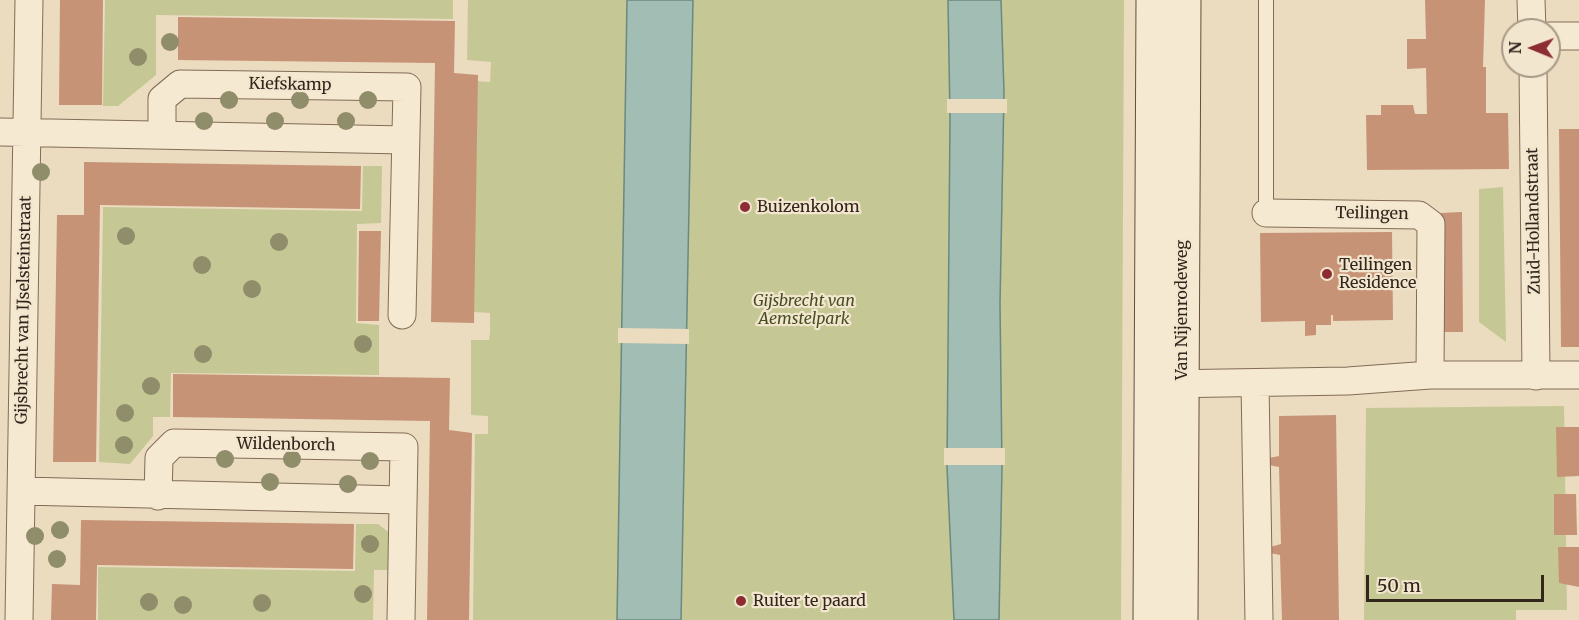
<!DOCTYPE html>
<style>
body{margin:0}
#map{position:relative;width:1579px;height:620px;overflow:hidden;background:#ebdbbf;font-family:Merriweather,serif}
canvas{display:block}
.north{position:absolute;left:1501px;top:18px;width:60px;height:60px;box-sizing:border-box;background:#f3e6ce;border:2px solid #a69987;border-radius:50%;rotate:271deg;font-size:16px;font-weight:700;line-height:24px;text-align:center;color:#32251c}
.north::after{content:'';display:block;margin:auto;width:21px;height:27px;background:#8d2c33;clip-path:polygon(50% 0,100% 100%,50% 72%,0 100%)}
.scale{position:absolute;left:1366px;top:575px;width:178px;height:27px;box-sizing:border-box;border:3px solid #32251c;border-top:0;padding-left:8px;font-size:18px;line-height:21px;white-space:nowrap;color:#32251c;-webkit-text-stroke:4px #f3e6ce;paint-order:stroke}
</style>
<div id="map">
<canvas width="1579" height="620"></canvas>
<div class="north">N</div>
<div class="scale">50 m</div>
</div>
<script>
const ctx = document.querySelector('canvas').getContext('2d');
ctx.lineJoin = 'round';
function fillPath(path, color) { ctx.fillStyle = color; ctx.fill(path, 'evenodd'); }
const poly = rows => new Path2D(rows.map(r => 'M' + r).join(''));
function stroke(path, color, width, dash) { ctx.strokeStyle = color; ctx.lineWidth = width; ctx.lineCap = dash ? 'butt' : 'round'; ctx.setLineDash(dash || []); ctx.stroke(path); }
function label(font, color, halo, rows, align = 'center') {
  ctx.font = font + ' Merriweather,serif'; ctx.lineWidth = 4.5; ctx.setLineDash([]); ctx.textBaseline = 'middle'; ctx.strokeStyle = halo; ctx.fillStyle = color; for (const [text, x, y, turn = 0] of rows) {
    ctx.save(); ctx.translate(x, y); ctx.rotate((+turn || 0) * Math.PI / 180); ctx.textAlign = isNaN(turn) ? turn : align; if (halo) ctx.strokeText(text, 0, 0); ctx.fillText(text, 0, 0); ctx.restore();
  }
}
fillPath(poly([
 [105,0,453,0,453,19,156,15,156,75,118,106,103,106],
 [468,0,1124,0,1121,620,473,620,475,434,488,434,488,416,471,415,471,340,489,340,490,333,490,313,474,312,475,81,490,82,491,62,467,60],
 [363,166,382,166,381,223,357,224,356,323,379,325,379,375,171,373,170,417,153,417,153,436,130,464,99,462,103,207,362,211],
 [1503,187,1506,342,1479,322,1479,189],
 [1564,406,1567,610,1516,610,1516,620,1364,620,1366,408],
 [356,524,378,524,391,534,390,570,374,570,373,620,98,620,98,567,355,571]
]), '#c5c894');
const water = poly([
 [627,0,693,0,681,620,617,620,627,0],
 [948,0,1001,0,1004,92,1000,304,1002,468,999,620,954,620,947,467,950,118,948,0]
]);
fillPath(water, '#a2bdb3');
stroke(water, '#6a8980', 1.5);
fillPath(poly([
 [947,99,1007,99,1007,113,947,113],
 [618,328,689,329,689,344,618,343],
 [944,448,1005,448,1005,465,944,465]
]), '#ebdbbf');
fillPath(poly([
 [60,0,103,0,102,105,59,105],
 [1425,0,1485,0,1483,67,1486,67,1486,113,1508,113,1509,169,1367,170,1366,115,1381,115,1381,105,1413,105,1415,114,1427,114,1426,68,1407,69,1407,39,1426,39],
 [178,17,455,21,454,73,478,75,474,323,431,322,435,63,178,60],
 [1559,129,1579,129,1579,347,1561,347],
 [84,162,361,166,360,209,100,205,96,462,53,462,57,215,84,215],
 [1462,212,1463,332,1442,332,1440,213],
 [359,231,381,231,379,321,358,321],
 [1392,232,1393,320,1333,321,1333,315,1331,315,1331,325,1316,325,1316,335,1305,336,1305,321,1261,322,1260,233],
 [173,374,450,378,449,430,472,433,469,620,427,620,430,421,173,417],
 [1336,415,1339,620,1282,620,1280,555,1270,553,1270,547,1281,544,1279,467,1269,465,1269,458,1279,456,1279,416],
 [1556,427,1579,427,1579,476,1557,477],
 [1554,494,1576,494,1577,535,1554,535],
 [81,520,354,524,353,569,97,565,96,620,51,620,52,584,80,585],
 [1558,547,1579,547,1579,587,1559,583]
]), '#c79377');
const service = poly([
 [1266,0,1266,213]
]);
const minor = poly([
 [1531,0,1532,30],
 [1549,36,1579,36],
 [1533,66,1536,376],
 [0,132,405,140],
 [162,135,162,99,180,84,407,87,402,315],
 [1266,213,1419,215,1431,224,1430,375],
 [1255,383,1259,620],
 [1163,384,1348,381,1430,375,1579,375],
 [21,491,403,500],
 [158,496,159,458,174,443,404,447,401,620],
 [19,620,29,0]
]);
const secondary = poly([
 [1150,620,1153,0],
 [1181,620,1184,0]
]);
stroke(service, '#826c58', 16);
stroke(minor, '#826c58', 29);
stroke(secondary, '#644d3c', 35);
stroke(service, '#f6e9d1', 14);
stroke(minor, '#f6e9d1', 27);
stroke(secondary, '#f6e9d1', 33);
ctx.fillStyle = '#908d6a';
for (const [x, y] of [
 [170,42],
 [138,57],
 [229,100],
 [300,100],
 [368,100],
 [204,121],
 [275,121],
 [346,121],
 [41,172],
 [126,236],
 [279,242],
 [202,265],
 [252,289],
 [363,344],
 [203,354],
 [151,386],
 [125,413],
 [124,445],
 [225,459],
 [292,459],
 [370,461],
 [270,482],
 [348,484],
 [60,530],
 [35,536],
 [370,544],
 [57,559],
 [363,594],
 [149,602],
 [262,603],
 [183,605]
]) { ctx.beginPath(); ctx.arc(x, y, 9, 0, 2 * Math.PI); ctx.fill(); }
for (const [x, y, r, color] of [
 [745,207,6,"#8d2c33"],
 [1327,274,6,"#8d2c33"],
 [741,601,6,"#8d2c33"]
]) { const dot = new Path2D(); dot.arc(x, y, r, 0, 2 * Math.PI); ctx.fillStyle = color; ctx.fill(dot); stroke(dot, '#f3e6ce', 2); }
label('16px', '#32251c', '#f3e6ce', [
 ["Kiefskamp",290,85,1],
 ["Teilingen",1372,214,1],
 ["Zuid-Hollandstraat",1534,221,-91],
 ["Gijsbrecht van IJselsteinstraat",24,310,-89],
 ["Van Nijenrodeweg",1182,310,-90],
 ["Wildenborch",286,445,1]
]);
label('16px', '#32251c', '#f3e6ce', [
 ["Buizenkolom",757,207],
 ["Teilingen",1339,265],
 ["Residence",1339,283],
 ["Ruiter te paard",753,601]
], 'left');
label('italic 16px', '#464e24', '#f3e6ce', [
 ["Gijsbrecht van",804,301],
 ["Aemstelpark",804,319]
]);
</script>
